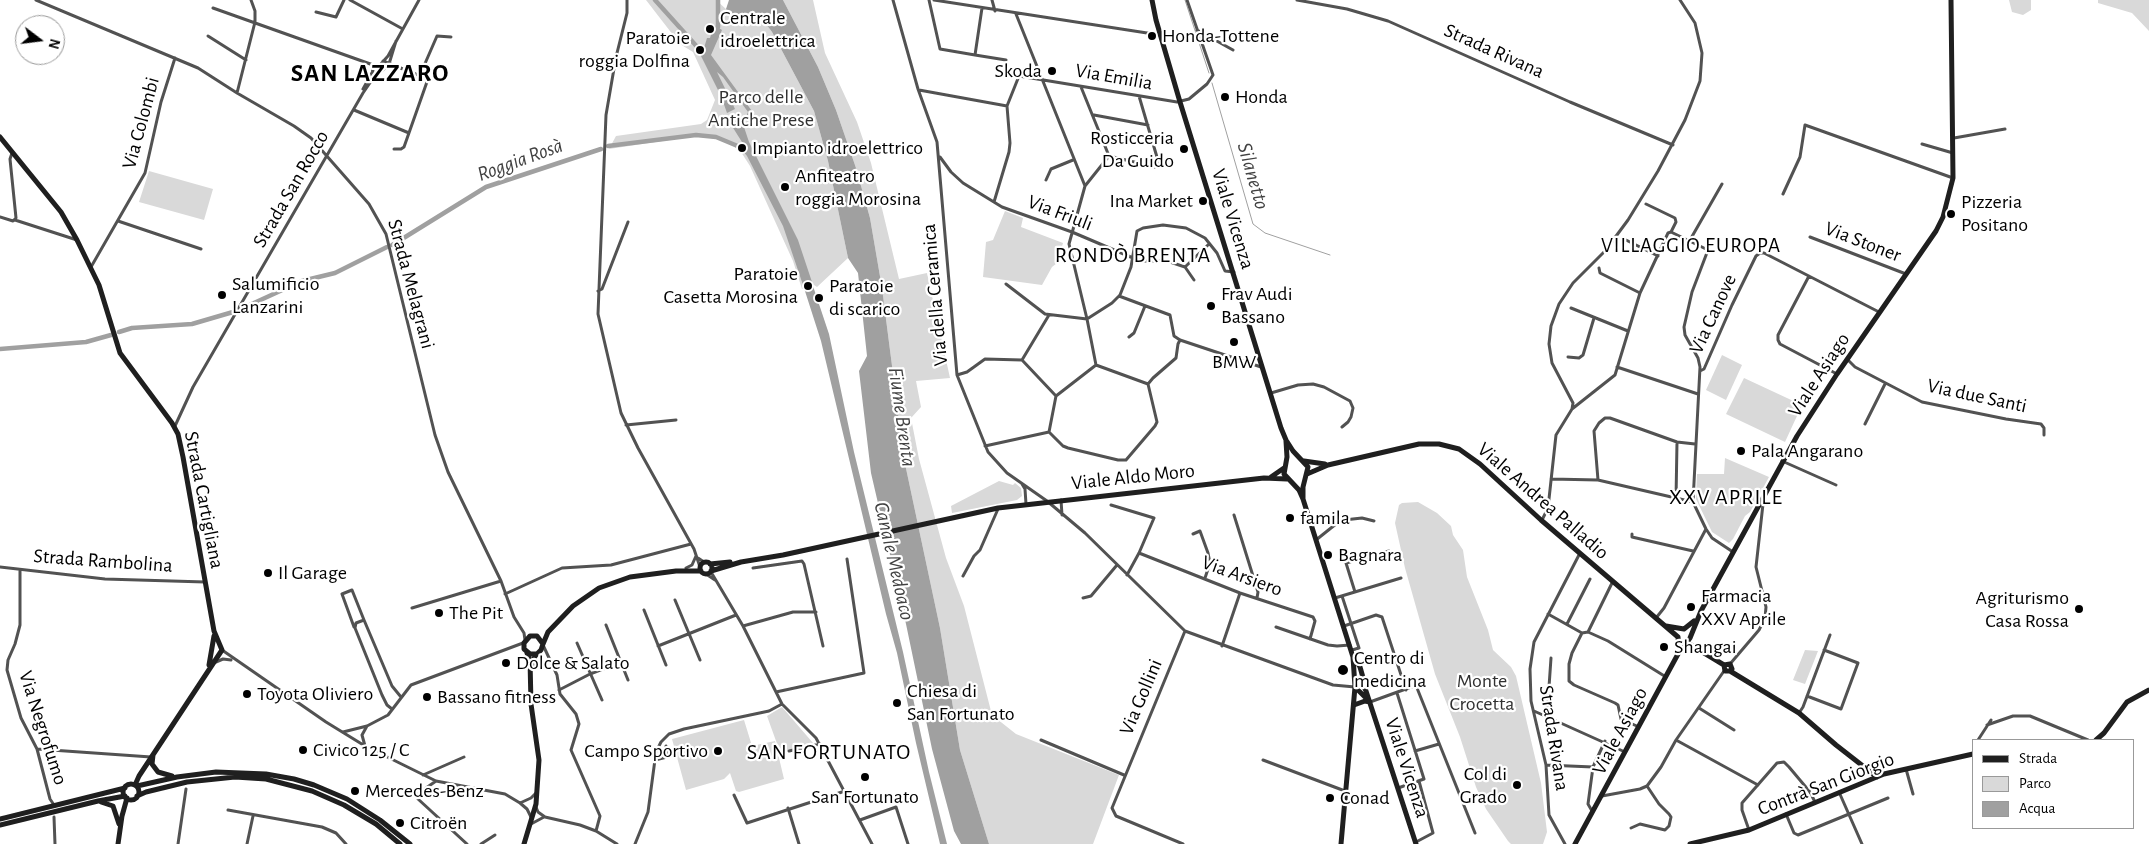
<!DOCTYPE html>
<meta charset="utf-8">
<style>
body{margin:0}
#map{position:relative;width:2149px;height:844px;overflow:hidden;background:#fff;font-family:"Alegreya Sans",sans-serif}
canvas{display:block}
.legend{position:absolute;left:1972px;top:739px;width:162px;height:90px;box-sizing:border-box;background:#fff;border:1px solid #999;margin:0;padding:6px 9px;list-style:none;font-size:15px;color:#000}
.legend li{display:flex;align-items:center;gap:10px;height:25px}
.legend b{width:25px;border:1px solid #999}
.north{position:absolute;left:15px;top:15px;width:50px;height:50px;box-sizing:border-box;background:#fff;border:1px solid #999;border-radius:50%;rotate:105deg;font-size:14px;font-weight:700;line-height:20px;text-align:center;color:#000}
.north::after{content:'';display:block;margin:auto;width:18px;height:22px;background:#000;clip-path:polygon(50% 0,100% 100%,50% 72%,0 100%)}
</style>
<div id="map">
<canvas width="2149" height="844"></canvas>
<ul class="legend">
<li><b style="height:6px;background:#1f1f1f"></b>Strada</li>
<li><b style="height:14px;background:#d9d9d9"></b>Parco</li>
<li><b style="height:14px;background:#a0a0a0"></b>Acqua</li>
</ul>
<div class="north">N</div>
</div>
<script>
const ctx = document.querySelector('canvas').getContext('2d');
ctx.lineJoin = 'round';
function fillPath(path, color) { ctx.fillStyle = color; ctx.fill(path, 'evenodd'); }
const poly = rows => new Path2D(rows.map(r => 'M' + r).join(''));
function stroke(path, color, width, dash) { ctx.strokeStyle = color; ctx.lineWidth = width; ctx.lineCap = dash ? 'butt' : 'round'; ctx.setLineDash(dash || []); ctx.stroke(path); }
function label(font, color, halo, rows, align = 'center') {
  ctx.font = font + ' "Alegreya Sans",sans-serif'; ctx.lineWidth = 4.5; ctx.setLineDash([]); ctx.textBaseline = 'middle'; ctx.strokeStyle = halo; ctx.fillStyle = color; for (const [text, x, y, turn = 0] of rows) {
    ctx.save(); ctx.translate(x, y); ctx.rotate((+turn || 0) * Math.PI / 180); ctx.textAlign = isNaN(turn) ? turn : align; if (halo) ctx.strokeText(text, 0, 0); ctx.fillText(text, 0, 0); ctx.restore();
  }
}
fillPath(poly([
 [646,0,716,0,726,9,730,17,758,12,772,32,814,111,828,161,848,258,817,287,814,285,802,289,793,261,750,166,741,152,732,145,717,139,696,136,609,149,616,136,701,124,707,120,715,100,693,52,680,44],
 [783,0,813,0,825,53,857,122,871,163,899,279,927,273,950,378,916,381,921,407,911,418,919,459,946,558,964,606,992,715,1016,734,1119,775,1093,844,989,844,960,750,940,628,904,459,882,288,870,218,856,168,836,110,818,67],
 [2009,0,2031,0,2031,10,2023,15,2012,12],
 [2098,0,2149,0,2149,31,2132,13,2098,3],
 [149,171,213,189,204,220,139,202],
 [1005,211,1023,218,1021,227,1063,243,1057,263,1052,267,1042,285,983,277,986,242,993,240],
 [1722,355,1742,365,1726,400,1706,390],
 [1744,378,1802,405,1785,442,1726,414],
 [1725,458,1769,477,1750,512,1745,516,1733,539,1729,543,1712,532,1696,499,1697,474,1724,474],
 [999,481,1013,485,1015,483,1021,488,1022,496,1017,500,952,513,951,506],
 [1418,502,1437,513,1451,526,1453,535,1463,550,1467,577,1488,630,1493,650,1511,667,1516,676,1541,783,1547,832,1543,844,1511,844,1508,841,1486,809,1476,787,1460,737,1435,674,1405,568,1395,523,1399,505,1402,503],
 [1805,650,1818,651,1805,684,1793,680],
 [782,707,813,743,780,752,767,716],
 [744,720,752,746,775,741,784,779,739,792,736,791,730,773,724,779,686,790,672,739]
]), '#d9d9d9');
fillPath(poly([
 [729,0,783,0,818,67,836,110,856,168,870,218,882,288,904,459,940,628,960,750,989,844,961,844,954,831,932,749,906,624,871,473,859,371,867,356,858,273,848,258,828,161,814,111,772,32,758,13,730,17,726,9],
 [714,25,722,30,711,55,757,118,748,122,746,117,748,112,723,77,717,72,735,109,727,113,721,96,700,54,704,48,707,38,710,38],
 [741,118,749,142,798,240,812,282,803,285,783,226,747,156,743,151,745,148,747,150,730,123],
 [813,286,829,334,854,452,903,652,929,772,947,844,940,844,916,743,897,653,886,614,821,341,804,288]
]), '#a0a0a0');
stroke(poly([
 [1185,0,1209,73],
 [1212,83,1253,224,1265,233,1330,255]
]), '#a0a0a0', 1);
stroke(poly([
 [655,0,700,50],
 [715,33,718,27,718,0],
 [608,146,696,135,716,137,740,147],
 [402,239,486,187,601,149],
 [392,245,398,241],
 [243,308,302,281,335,273,387,247],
 [119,332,132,328,192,324,233,312],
 [0,349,86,342,111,335]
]), '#a0a0a0', 4.5);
stroke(poly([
 [36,0,198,68,237,93,294,126,311,138,369,204,386,234,435,435,448,472,501,581,514,617,524,633,525,640],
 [350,0,401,28],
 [627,0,627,13,616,57,606,115,598,314,621,413,638,448,694,549,700,567],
 [893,0,918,89,937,142,957,375,988,452,1007,473,1047,501,1085,533,1185,631,1333,685,1355,687],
 [929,0,940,49,975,55],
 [934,0,1160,35],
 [992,0,995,11],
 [1297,0,1347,9,1388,21,1570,102,1673,145],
 [213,8,376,66],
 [982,8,975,55,1006,60],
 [316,12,336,17,344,0],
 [1016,14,1085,186,1069,244,1087,319,1096,365],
 [1197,30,1233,50],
 [208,36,246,60],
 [383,61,428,79,404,147,401,149,394,149],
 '372.5 70a4.5 4.5 0 1 1 9 0a4.5 4.5 0 1 1-9 0Z',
 [379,66,388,56,419,0],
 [382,71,389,64,396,41],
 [420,75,437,36,451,37],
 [1081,87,1109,156,1085,186],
 [363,89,373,71],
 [919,90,1007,106],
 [237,93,255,22,255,11,251,0],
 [354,110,409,133],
 [1094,115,1148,125],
 [1954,138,2005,129],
 [1922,144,1953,153],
 [1109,156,1155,167,1159,164,1139,96],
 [940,157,951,172,963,183,1002,207,1072,232,1133,258,1143,261,1167,261,1185,267,1194,280],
 [1046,180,1051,169,1073,160],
 [1783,194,1800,157,1805,125,1953,178],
 [994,202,1009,152,1010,143,1007,106,1019,76,1177,102,1189,99,1207,84,1213,75,1187,0],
 [0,217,13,221,16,218,10,159,12,153],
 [15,220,77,240],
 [118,221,201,249],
 [1671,232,1708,250,1692,292,1684,327,1685,335,1698,358,1700,367,1693,502,1706,529,1712,538,1733,552],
 [1810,237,1906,274],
 [1626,240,1658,256],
 [1690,240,1722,184],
 [91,267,145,173,161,102,175,58],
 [1185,267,1209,244],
 [1599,268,1600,273,1640,293],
 [1809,276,1778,335,1778,340,1780,344,1837,374],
 [1006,284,1045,314,1087,319,1112,303,1120,295,1131,267,1137,231,1143,228,1163,225,1186,228,1205,238,1217,253,1225,271,1234,272],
 [598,291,602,289,628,222],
 [1119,296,1170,315,1174,336,1180,340,1261,367],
 [1571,308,1628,331],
 [1129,337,1134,333,1145,306],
 [1568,357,1579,358,1583,355,1594,318],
 [1847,359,1855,367,1922,402,2006,419,2041,424,2044,428,2044,435],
 [1022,360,1049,315],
 [1022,360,1056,396],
 [1096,365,1148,384],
 [1617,367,1698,394],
 [1700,371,1704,369,1732,305,1756,256,1760,253,1764,253,1879,312],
 [957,375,967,372,985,359,1022,360],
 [1271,393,1298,385,1313,384,1324,387,1350,401,1353,408,1351,417,1348,422,1342,427],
 [1572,409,1615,375,1640,293,1668,233,1671,232,1676,222,1675,218,1646,204],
 [1865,424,1885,384],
 [626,425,676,420],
 [175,426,193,387,363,93,376,74],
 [1049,432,1063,446,1068,448,1118,460,1126,460,1155,426,1157,422,1148,384,1153,378,1176,358,1178,344,1180,340],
 [1049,432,1056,396,1096,365],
 [985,446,1049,432],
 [1782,461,1836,485],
 [1551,479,1598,480,1693,502],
 [1598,480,1594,431,1599,423,1605,418,1610,418,1677,442,1695,444],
 [1022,484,1025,489,1026,504],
 [1676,499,1677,442],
 [1061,500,1062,515],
 [1111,505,1154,518,1139,553,1127,575],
 [1234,515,1258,592,1257,598],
 [1542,520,1548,508,1556,435,1572,409,1573,403,1552,363,1549,344,1551,326,1559,304,1573,283,1605,251,1628,220,1658,171,1685,120,1700,81,1702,53,1695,23,1680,0],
 [1193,534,1200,531,1208,553,1210,563,1205,578],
 [1632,534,1632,537,1693,551],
 [1316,540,1336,524,1344,520,1362,518,1374,521],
 [1139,553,1240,593,1313,617,1315,621,1310,639],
 [698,558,704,562],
 [0,567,105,579,205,582],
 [686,568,692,565,696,556],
 [753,568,802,561,804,564,823,646],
 [20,570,20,625,15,644,8,660,7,670,21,718,37,749,50,799,54,805],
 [711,572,743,626,782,704,816,738,872,844],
 [706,574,715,580],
 [963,576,974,556,980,550,998,509],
 [1355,592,1346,563,1389,551],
 [505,594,562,568,611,565,691,544],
 [1342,596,1359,648,1352,650],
 [1083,598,1091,596,1117,565],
 [1335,598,1401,578],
 [675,600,700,660],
 [412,608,501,581],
 [644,610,666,665],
 [1548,614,1582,633,1588,632],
 [1656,618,1664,608,1706,529],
 [1567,624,1590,579],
 [606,625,628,680],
 [743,626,793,612,816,612],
 [1344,626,1376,615,1382,617,1406,690],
 [354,627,342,594,352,590,364,620],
 [1276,627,1328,645,1337,646,1350,645],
 [1588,632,1608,641,1666,677],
 [1588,632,1613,581],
 [1582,633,1572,653,1569,664,1569,681,1574,685,1615,703,1618,705,1621,719,1639,727],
 [577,643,602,700],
 [543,645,557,675,560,694,576,714,579,724,571,750,600,816,596,831],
 [658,646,736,615],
 [1222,646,1240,593],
 [222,650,326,722,365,746,436,781,505,794,520,803,527,809,531,817],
 [216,662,223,659,231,660],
 [1730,664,1759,630,1765,618,1766,607,1756,567,1763,504,1762,501],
 [559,690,590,674,621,662],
 [776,692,864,673,847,559],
 [1397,693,1424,779,1398,788],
 [1807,696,1841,709,1858,663,1824,650],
 [1370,702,1414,686,1417,688,1475,833],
 [1699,708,1734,730],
 [392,709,387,705,382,695,355,628,356,623,364,620,392,686,401,697],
 [1534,711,1625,752],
 [1799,713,1803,707,1830,635],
 [1547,716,1551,658],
 [1987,725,2013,716,2030,716,2088,740],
 [343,732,367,726,388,715,411,685,523,643],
 [1041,740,1124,775],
 [1676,740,1758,785],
 [1978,740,1991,720],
 [365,746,362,735,367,726],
 [37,749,151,757],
 [789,751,820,744],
 [1415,751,1439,744],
 [655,760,667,757,666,746],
 [1263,760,1345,791],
 [1546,765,1593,767,1605,741],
 [1906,769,1913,794],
 [423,775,464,757],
 [436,781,419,793,418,799,467,844],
 [1839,792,1862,844],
 [734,795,747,823,845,791],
 [1602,796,1640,789,1647,786,1661,767,1676,740,1724,671],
 [520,803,531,798,536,793],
 [536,807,538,812,545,817,580,825,596,831,617,844],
 [788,808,799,844],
 [228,810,322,827,336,833,346,844],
 [1592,811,1588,804,1593,767],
 [1786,814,1794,833,1798,835,1888,798],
 [54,817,55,844],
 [860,820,896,807,908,844],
 [531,824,544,817],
 [1631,828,1640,824,1665,830,1669,826,1671,817,1669,814,1659,804,1647,786],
 [1749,830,1742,810,1742,803,1777,763,1784,762,1789,767,1810,792,1815,802],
 [1416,842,1433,833,1419,781],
 [178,844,186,789],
 [247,844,253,816],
 [481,844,495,835],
 [635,844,648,812,656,752,661,742,669,734,684,729,769,711,782,704],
 [1183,844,1116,816,1112,808,1185,631],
 [1565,844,1549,815,1546,765,1531,701,1530,669,1534,642,1580,553]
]), '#525252', 3);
stroke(poly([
 [1152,0,1156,20,1180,102,1281,428,1286,440,1293,451,1308,467,1303,487,1303,499],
 [0,137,61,212,77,240,99,285,120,353,172,423,178,434,183,457,214,631,222,650,139,776,135,785],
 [1286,441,1287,457,1284,474,1299,490,1303,499,1353,657,1355,687,1341,844],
 [1304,461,1325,464],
 [1307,474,1328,465,1419,444,1439,444,1459,449,1480,464,1541,520,1678,637,1679,651],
 [1271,477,1284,468],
 '700 568a6 6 0 1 1 12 0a6 6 0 1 1-12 0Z',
 [710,564,730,562],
 [711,571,741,562,783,555,998,508,1264,478,1287,479],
 [1666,626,1684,629,1694,621],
 [1686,642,1724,665,1725,671,1730,671,1732,669,1730,664,1724,665],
 [543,644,548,632,573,606,599,588,630,577,676,571,701,571],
 [1355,659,1360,667,1366,688],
 [209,665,214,636],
 [532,667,535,656,541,650,543,644,537,636,530,636,524,643,524,649,530,654,536,654],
 [1730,671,1799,713,1836,745,1877,777],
 [1355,683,1363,685,1366,691,1416,844],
 [1355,687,1368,700],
 [1354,705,1365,701,1370,702],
 [2096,740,2104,733,2127,702,2149,690],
 [153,755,152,764,158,772,172,776],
 '123 792a8 8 0 1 1 16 0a8 8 0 1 1-16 0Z',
 [137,786,177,777,216,772,266,774,294,779,314,785,347,799,380,820,410,844],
 [137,796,146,792,187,782,235,777,266,779,312,791,344,805,376,824,400,844],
 [101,802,113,806,119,824],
 [0,819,125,788],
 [0,825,98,801,125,796],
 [118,844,122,816,127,798],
 [524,844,536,804,539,760,531,704,530,660,527,653],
 [1575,844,1678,654,1690,638,1701,611,1797,436,1837,374,1936,231,1943,217,1953,178,1951,0],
 [1690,844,1749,830,1884,774,1973,754]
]), '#1f1f1f', 5);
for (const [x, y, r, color] of [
 [710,29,5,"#000"],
 [1152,36,5,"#000"],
 [700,50,5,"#000"],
 [1052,71,5,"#000"],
 [1225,97,5,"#000"],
 [742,148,5,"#000"],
 [1184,149,5,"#000"],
 [785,187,5,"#000"],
 [1203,201,5,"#000"],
 [1951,214,5,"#000"],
 [808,286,5,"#000"],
 [222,295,5,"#000"],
 [819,298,5,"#000"],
 [1211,306,5,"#000"],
 [1234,342,5,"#000"],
 [1741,451,5,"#000"],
 [1290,518,5,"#000"],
 [1328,555,5,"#000"],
 [268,573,5,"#000"],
 [1691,607,5,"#000"],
 [2079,609,5,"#000"],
 [439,613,5,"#000"],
 [1664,647,5,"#000"],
 [506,663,5,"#000"],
 [1343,670,6,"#000"],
 [247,694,5,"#000"],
 [427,697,5,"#000"],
 [897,703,5,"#000"],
 [303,750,5,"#000"],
 [718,751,5,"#000"],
 [865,777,5,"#000"],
 [1517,785,5,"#000"],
 [355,791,5,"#000"],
 [1330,798,5,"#000"],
 [400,823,5,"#000"]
]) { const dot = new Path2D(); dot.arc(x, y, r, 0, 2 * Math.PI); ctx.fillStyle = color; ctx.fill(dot); stroke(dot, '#fff', 2); }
label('20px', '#000', '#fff', [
 ["Centrale",720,18],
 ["idroelettrica",720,41],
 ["Honda-Tottene",1162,36],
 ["Paratoie",690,38,"right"],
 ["roggia Dolfina",690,61,"right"],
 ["Skoda",1042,71,"right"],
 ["Honda",1235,97],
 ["Rosticceria",1174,138,"right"],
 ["Da Guido",1174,161,"right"],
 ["Impianto idroelettrico",752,148],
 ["Anfiteatro",795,176],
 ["roggia Morosina",795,199],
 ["Ina Market",1193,201,"right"],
 ["Pizzeria",1961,202],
 ["Positano",1961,225],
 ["Paratoie",798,274,"right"],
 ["Casetta Morosina",798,297,"right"],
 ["Salumificio",232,284],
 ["Lanzarini",232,307],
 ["Paratoie",829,286],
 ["di scarico",829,309],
 ["Frav Audi",1221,294],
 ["Bassano",1221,317],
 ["BMW",1234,362,"center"],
 ["Pala Angarano",1751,451],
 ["famila",1300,518],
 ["Bagnara",1338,555],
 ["Il Garage",278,573],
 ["Farmacia",1701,596],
 ["XXV Aprile",1701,619],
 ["Agriturismo",2069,598,"right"],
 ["Casa Rossa",2069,621,"right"],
 ["The Pit",449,613],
 ["Shangai",1674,647],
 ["Centro di",1354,658],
 ["medicina",1354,681],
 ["Dolce & Salato",516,663],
 ["Chiesa di",907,691],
 ["San Fortunato",907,714],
 ["Toyota Oliviero",257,694],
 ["Bassano fitness",437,697],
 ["Civico 125 / C",313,750],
 ["Campo Sportivo",708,751,"right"],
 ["Col di",1507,774,"right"],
 ["Grado",1507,797,"right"],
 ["Mercedes-Benz",365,791],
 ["San Fortunato",865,797,"center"],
 ["Conad",1340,798],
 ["Citroën",410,823]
], 'left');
label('20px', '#000', '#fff', [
 ["Strada Rivana",1494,51,24],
 ["Via Emilia",1114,77,10],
 ["Via Colombi",141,123,-75],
 ["Strada San Rocco",291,189,-60],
 ["Via Friuli",1060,213,21],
 ["Viale Vicenza",1233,219,73],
 ["Via Stoner",1863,242,21],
 ["Strada Melagrani",411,284,75],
 ["Via della Ceramica",935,295,-95],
 ["Via Canove",1713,314,-65],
 ["Viale Asiago",1819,375,-57],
 ["Via due Santi",1977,396,12],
 ["Viale Aldo Moro",1133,477,-6],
 ["Strada Cartigliana",204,500,79],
 ["Viale Andrea Palladio",1543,501,41],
 ["Strada Rambolina",103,561,4],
 ["Via Arsiero",1242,576,20],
 ["Via Gollini",1141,697,-67],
 ["Via Negrofumo",43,728,72],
 ["Viale Asiago",1620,731,-62],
 ["Strada Rivana",1554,738,81],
 ["Viale Vicenza",1407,768,72],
 ["Contrà San Giorgio",1826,784,-21]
]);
label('20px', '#303030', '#fff', [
 ["Parco delle",761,97],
 ["Antiche Prese",761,120],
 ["Monte",1482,681],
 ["Crocetta",1482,704]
]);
label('italic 21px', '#414141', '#fff', [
 ["Roggia Rosà",520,160,-20],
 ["Silanetto",1253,176,74],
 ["Fiume Brenta",902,417,82],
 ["Canale Medoaco",894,561,77]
]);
ctx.letterSpacing = '1px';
label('21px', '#000', '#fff', [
 ["VILLAGGIO EUROPA",1691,246]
]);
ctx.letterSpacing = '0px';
ctx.letterSpacing = '1px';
label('22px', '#000', '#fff', [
 ["RONDÒ BRENTA",1133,255],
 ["XXV APRILE",1726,497],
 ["SAN FORTUNATO",829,752]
]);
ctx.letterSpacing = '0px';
ctx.letterSpacing = '1px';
label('bold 25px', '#000', '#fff', [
 ["SAN LAZZARO",370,73]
]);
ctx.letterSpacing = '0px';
</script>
